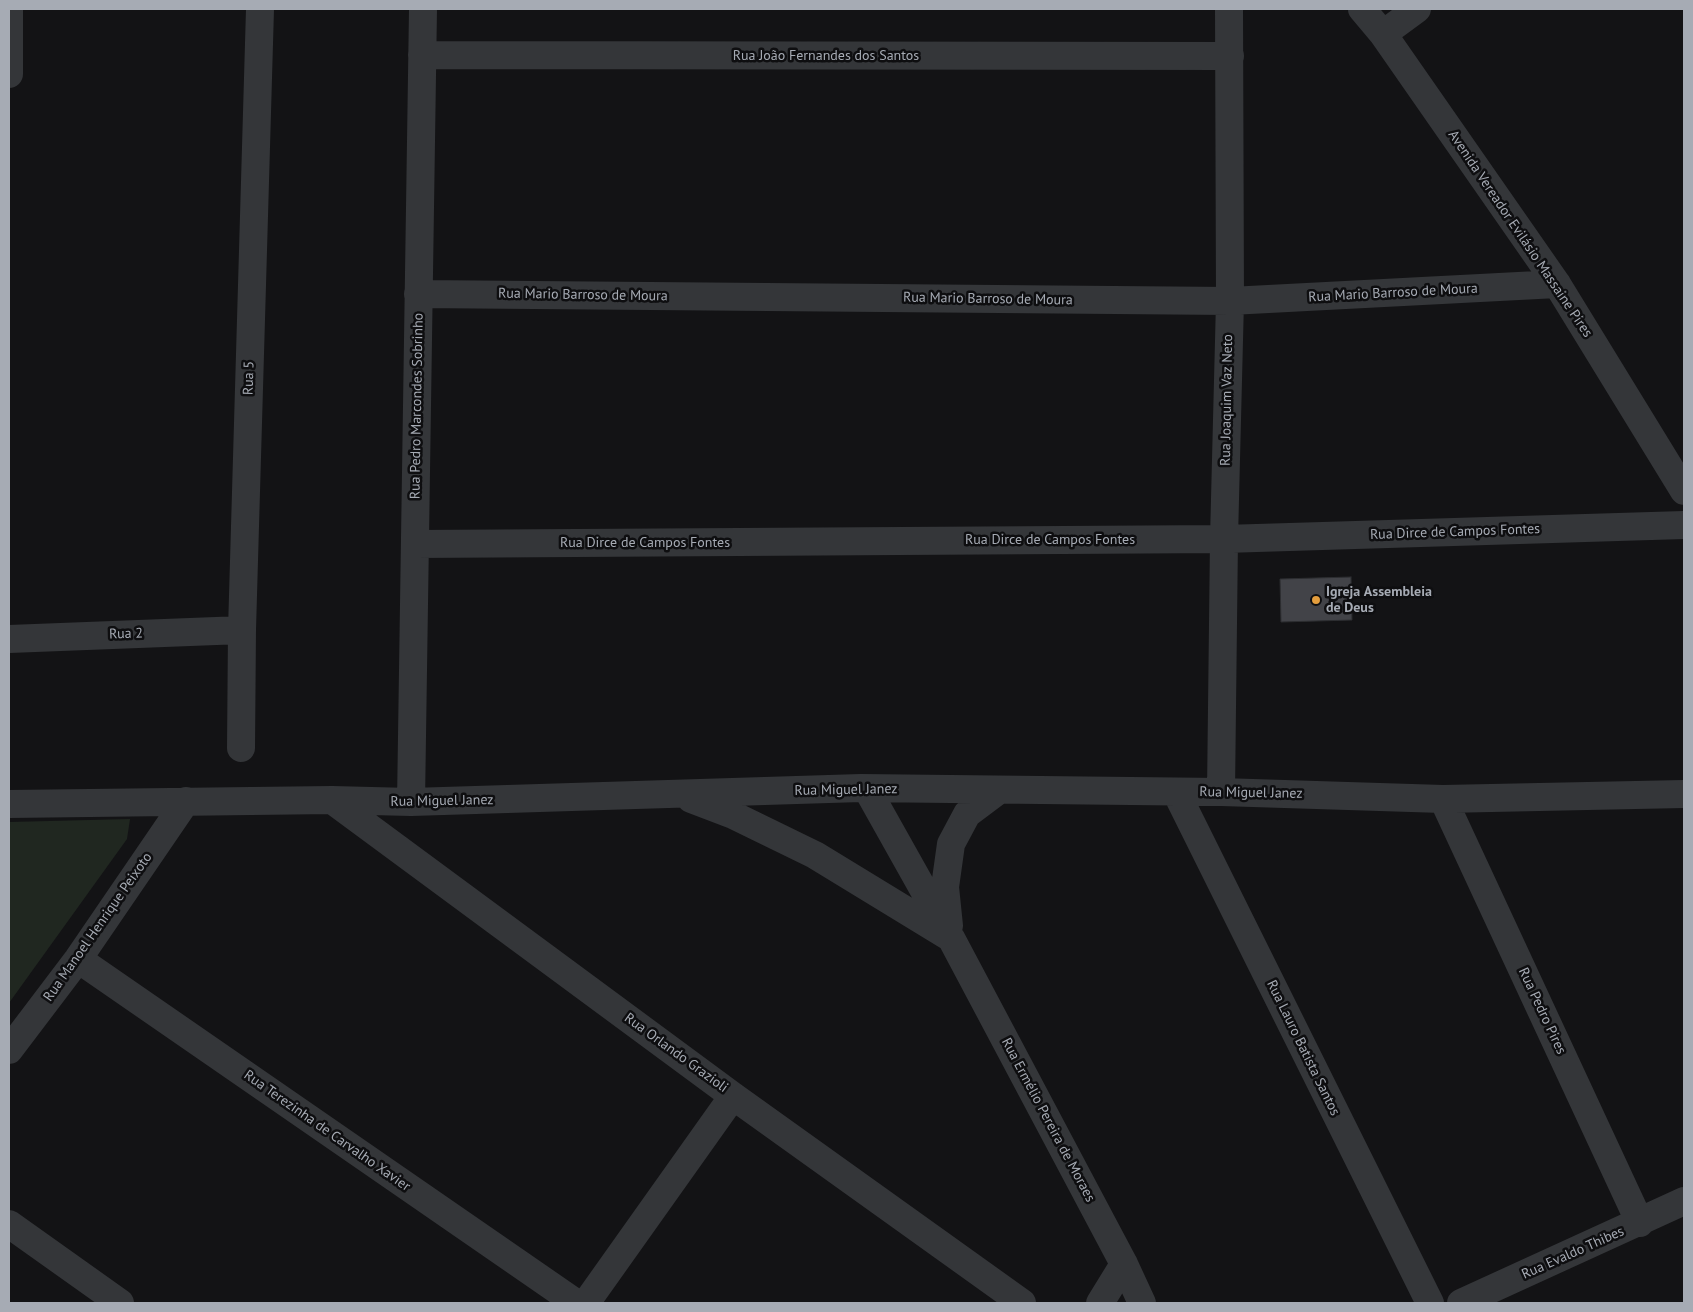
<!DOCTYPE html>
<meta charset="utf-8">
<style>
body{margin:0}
#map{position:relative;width:1693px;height:1312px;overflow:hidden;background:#131315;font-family:"PT Sans",sans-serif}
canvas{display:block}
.frame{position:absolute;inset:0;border:10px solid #a6abb4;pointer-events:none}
</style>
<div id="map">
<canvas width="1693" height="1312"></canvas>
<div class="frame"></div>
</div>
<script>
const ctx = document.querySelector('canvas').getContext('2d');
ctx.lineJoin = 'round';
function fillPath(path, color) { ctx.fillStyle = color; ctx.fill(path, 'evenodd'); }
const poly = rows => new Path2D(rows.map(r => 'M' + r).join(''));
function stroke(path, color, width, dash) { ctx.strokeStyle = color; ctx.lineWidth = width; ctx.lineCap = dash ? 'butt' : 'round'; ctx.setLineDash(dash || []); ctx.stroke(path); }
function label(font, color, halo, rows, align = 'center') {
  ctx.font = font + ' "PT Sans",sans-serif'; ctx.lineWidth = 5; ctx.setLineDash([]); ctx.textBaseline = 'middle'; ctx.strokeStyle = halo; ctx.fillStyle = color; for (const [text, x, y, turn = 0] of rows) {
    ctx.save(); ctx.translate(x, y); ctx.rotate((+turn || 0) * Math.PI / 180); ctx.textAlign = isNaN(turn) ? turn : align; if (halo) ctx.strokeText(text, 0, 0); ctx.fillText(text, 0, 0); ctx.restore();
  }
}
fillPath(poly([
 [130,819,127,839,9,1003,9,822]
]), '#202720');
const building = poly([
 [1351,577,1352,620,1281,622,1280,579,1351,577]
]);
fillPath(building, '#424348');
stroke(building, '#2d2e31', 1);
stroke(poly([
 [1362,9,1383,34,1557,284,1684,491],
 [1383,34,1417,9],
 [422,55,1230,56],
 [9,74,9,9],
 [418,294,1230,301,1557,284],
 [415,544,1224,539,1684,525],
 [9,639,242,630],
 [241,748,242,630,260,9],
 [867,789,950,937],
 [1176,792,1430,1303],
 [1221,792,1224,539,1230,301,1229,9],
 [691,799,733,815,815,855,951,938,1124,1264,1142,1303],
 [1443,799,1640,1223],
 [332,800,733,1096,1022,1303],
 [411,802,423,9],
 [9,804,332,800,411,802,861,788,1221,792,1443,799,1684,794],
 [949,926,945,887,951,844,967,814,999,790],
 [78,959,576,1303],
 [9,1050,78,959,186,801],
 [9,1224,120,1303],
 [586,1303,733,1096],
 [1100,1303,1124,1264],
 [1461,1303,1684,1201]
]), '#343639', 28);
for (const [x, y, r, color] of [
 [1316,600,5,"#e39d3d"]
]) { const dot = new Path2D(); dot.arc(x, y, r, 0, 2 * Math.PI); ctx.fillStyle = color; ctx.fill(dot); stroke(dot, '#0e0e10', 2); }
label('14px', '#a6abb4', '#0e0e10', [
 ["Rua João Fernandes dos Santos",826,56],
 ["Avenida Vereador Evilásio Massaine Pires",1520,234,56],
 ["Rua Mario Barroso de Moura",1393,293,-3],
 ["Rua Mario Barroso de Moura",583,295,1],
 ["Rua Mario Barroso de Moura",988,299,1],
 ["Rua 5",249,378,-88],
 ["Rua Joaquim Vaz Neto",1227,400,-89],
 ["Rua Pedro Marcondes Sobrinho",417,406,-89],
 ["Rua Dirce de Campos Fontes",1455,532,-2],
 ["Rua Dirce de Campos Fontes",1050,540],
 ["Rua Dirce de Campos Fontes",645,543],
 ["Rua 2",126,634,-2],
 ["Rua Miguel Janez",846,790,-1],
 ["Rua Miguel Janez",1251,793,1],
 ["Rua Miguel Janez",442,801,-1],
 ["Rua Manoel Henrique Peixoto",98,927,-55],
 ["Rua Pedro Pires",1542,1011,65],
 ["Rua Lauro Batista Santos",1303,1048,64],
 ["Rua Orlando Grazioli",676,1053,36],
 ["Rua Ermélio Pereira de Moraes",1048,1120,62],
 ["Rua Terezinha de Carvalho Xavier",327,1131,35],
 ["Rua Evaldo Thibes",1573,1253,-24]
]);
label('bold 14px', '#a6abb4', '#0e0e10', [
 ["Igreja Assembleia",1326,592],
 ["de Deus",1326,608]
], 'left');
</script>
